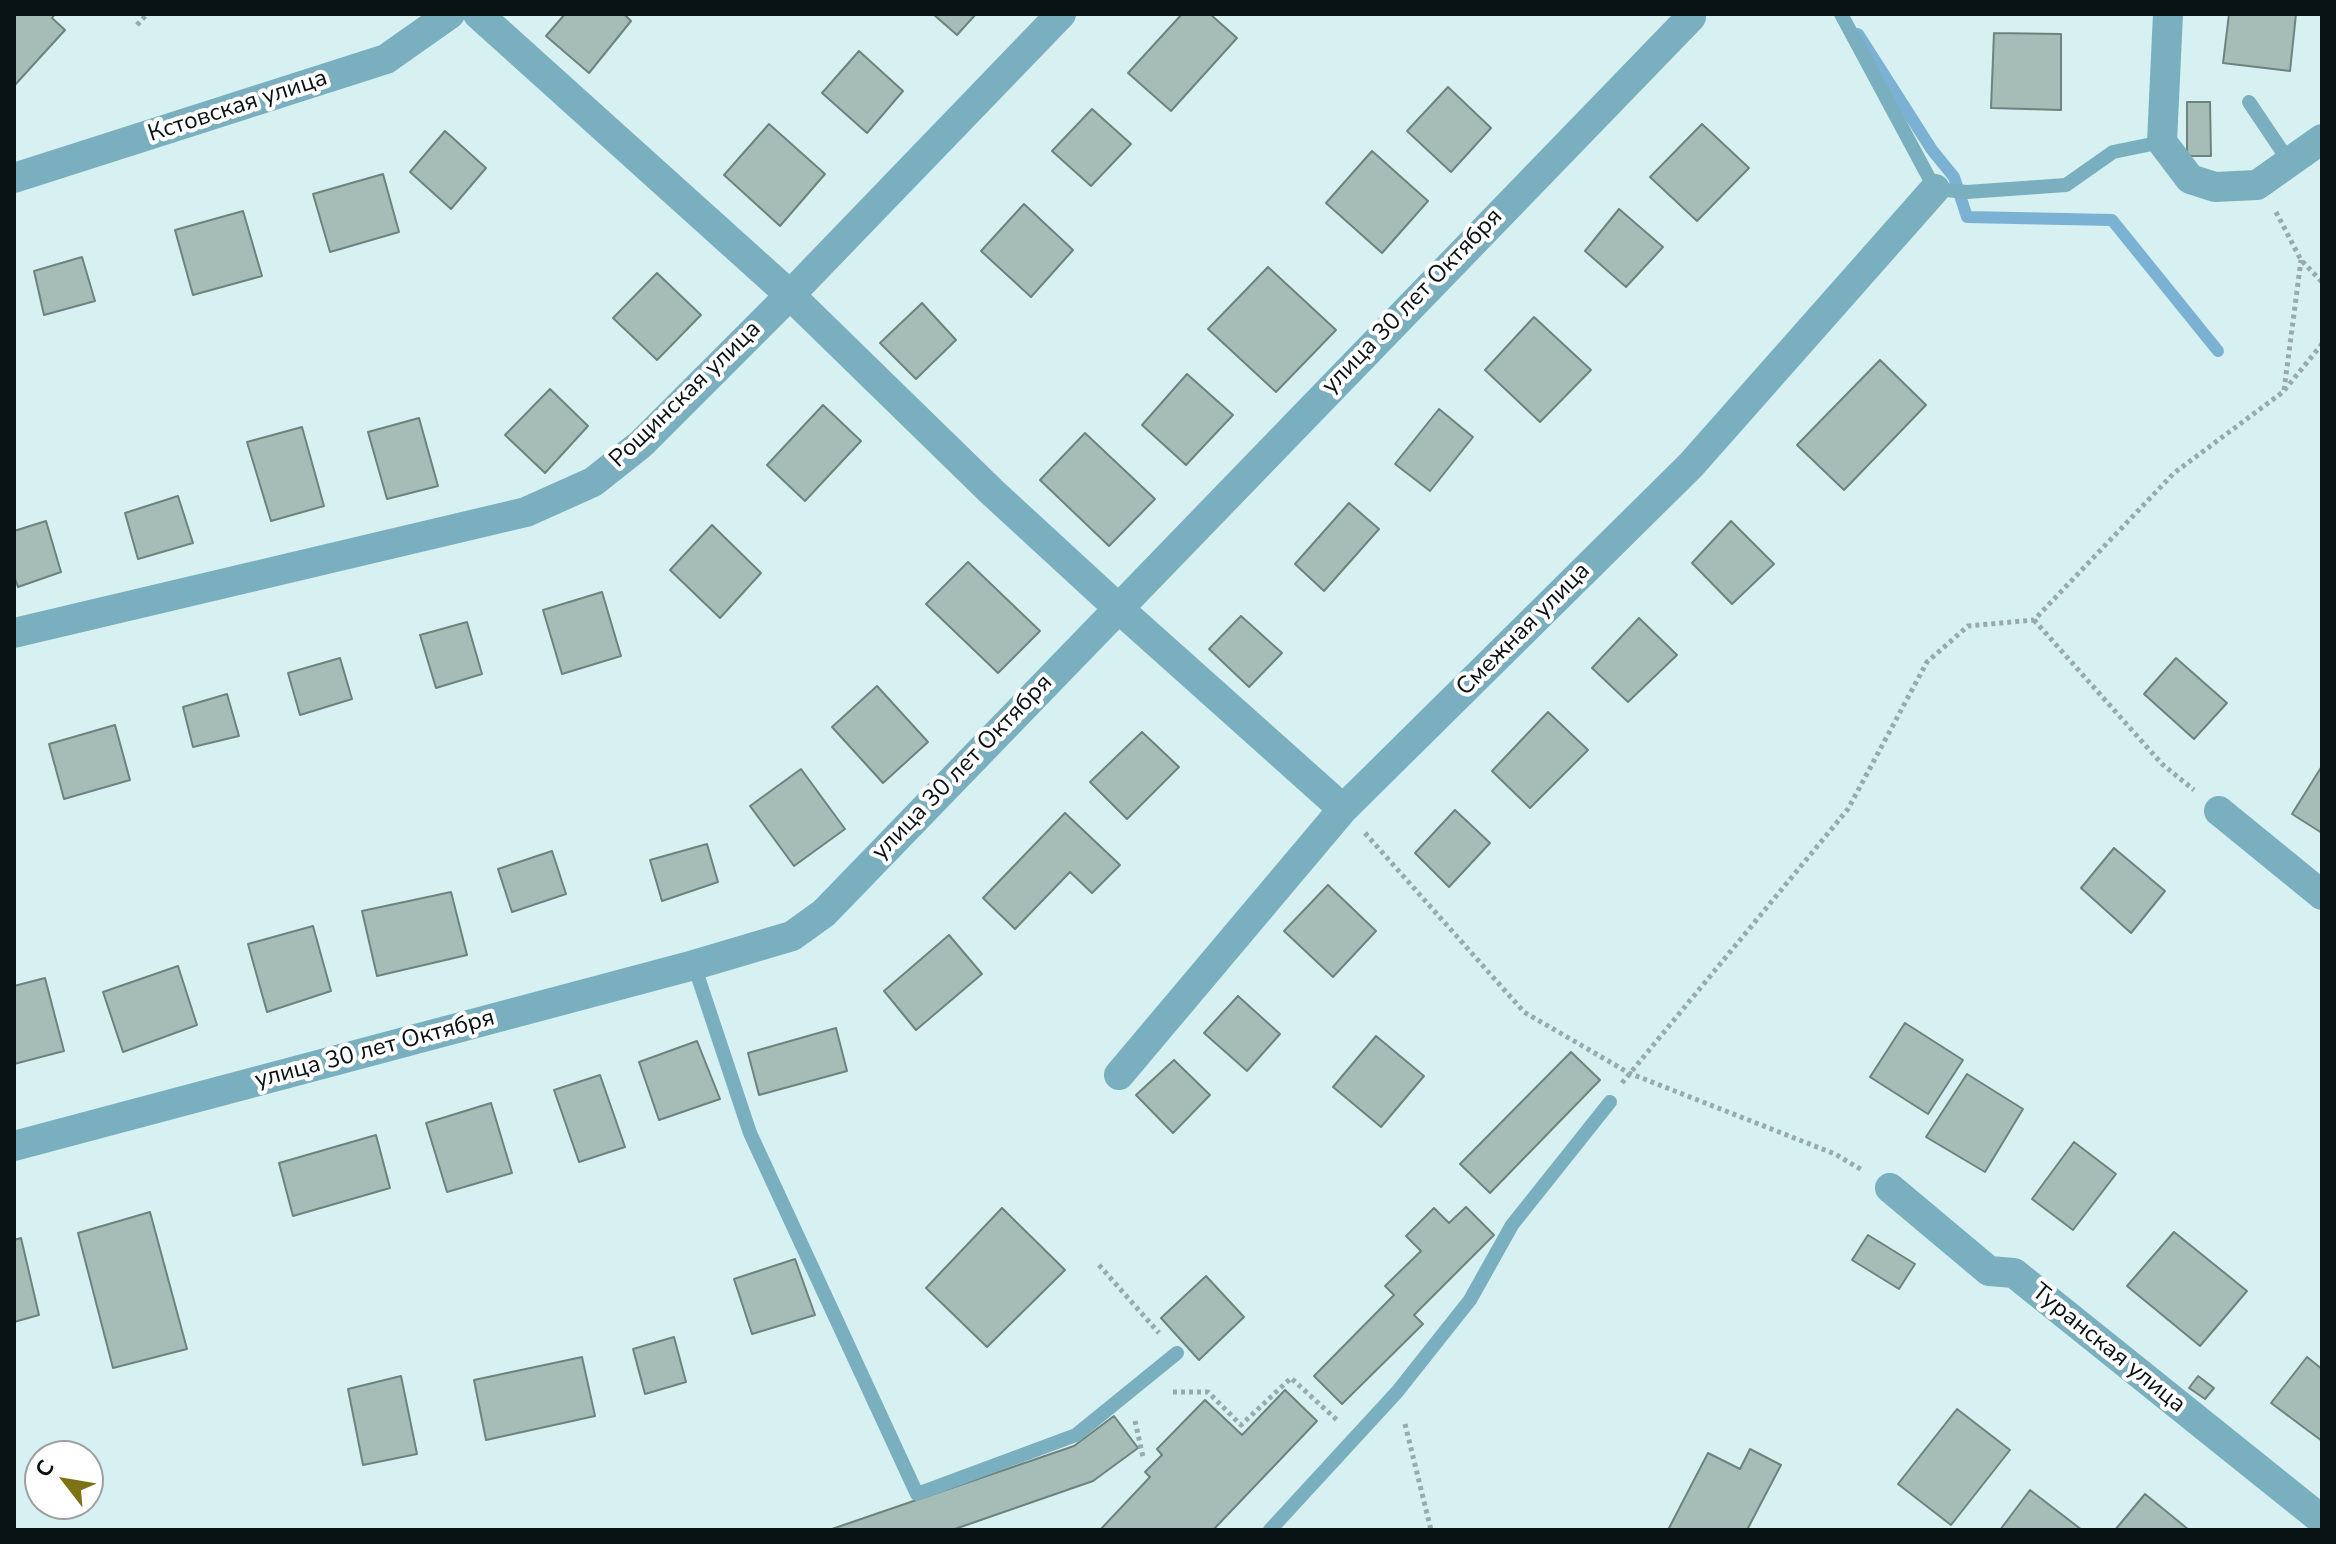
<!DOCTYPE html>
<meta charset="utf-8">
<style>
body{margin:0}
#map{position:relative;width:2336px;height:1544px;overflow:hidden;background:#d7f0f1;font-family:"Nunito Sans",sans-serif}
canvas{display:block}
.frame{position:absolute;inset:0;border:16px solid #091212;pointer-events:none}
.north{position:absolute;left:24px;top:1440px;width:80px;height:80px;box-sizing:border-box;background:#fff;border:2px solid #9da0a0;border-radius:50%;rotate:301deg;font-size:22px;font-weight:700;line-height:32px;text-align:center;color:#091212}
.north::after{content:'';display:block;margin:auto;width:28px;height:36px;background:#7d7315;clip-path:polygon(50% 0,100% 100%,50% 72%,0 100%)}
</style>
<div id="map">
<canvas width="2336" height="1544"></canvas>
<div class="frame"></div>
<div class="north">С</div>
</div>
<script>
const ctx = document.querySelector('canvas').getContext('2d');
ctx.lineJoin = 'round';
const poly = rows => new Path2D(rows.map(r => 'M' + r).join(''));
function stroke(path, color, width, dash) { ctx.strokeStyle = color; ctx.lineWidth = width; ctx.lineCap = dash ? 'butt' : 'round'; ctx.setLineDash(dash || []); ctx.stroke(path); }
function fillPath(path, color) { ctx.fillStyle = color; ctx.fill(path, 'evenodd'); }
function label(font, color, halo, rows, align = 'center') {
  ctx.font = font + ' "Nunito Sans",sans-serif'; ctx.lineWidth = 8; ctx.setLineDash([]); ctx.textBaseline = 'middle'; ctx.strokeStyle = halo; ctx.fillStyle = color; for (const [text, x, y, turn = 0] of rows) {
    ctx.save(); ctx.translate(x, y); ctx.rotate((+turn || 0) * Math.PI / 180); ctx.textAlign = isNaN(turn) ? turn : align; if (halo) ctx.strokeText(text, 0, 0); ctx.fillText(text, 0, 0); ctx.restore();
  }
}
stroke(poly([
 [1858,34,1932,150,1954,177,1967,217,2112,220,2218,351]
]), '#7bb1d3', 12);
const building = poly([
 [14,14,55,14,52,18,65,30,14,86,14,14],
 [565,14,624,14,631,21,589,73,546,36,565,14],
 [933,14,976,14,957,35,933,14],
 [1182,14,1210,14,1237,38,1171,111,1128,73,1182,14],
 [2229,14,2296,14,2290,71,2223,63,2229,14],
 [1994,33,2061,34,2061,110,1991,108,1994,33],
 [859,51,903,91,867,133,822,93,859,51],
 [1448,87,1491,128,1451,172,1407,131,1448,87],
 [2187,102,2210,102,2211,156,2187,156,2187,102],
 [1092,109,1131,144,1091,186,1052,151,1092,109],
 [769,124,825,174,780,226,724,175,769,124],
 [1702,124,1749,168,1697,221,1650,177,1702,124],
 [445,131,486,168,451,209,410,172,445,131],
 [1372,151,1428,201,1382,253,1326,203,1372,151],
 [383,174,399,232,330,252,313,194,383,174],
 [1024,204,1073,250,1031,297,981,251,1024,204],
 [1619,209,1663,247,1626,287,1585,251,1619,209],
 [243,211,262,276,193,295,175,230,243,211],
 [82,257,95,301,44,315,34,271,82,257],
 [1268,267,1336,330,1276,392,1208,329,1268,267],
 [657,273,701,315,657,360,613,318,657,273],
 [922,303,956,340,916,379,880,343,922,303],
 [1534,317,1591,370,1540,422,1485,370,1534,317],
 [1880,360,1926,405,1844,490,1797,445,1880,360],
 [1187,374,1233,415,1186,465,1142,425,1187,374],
 [550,389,588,426,545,473,505,435,550,389],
 [823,405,861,441,805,501,767,465,823,405],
 [1439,409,1473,437,1430,491,1395,464,1439,409],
 [419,418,438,486,387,499,368,432,419,418],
 [302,427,324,506,271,521,247,442,302,427],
 [1085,433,1155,499,1109,546,1040,480,1085,433],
 [178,496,193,543,138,559,125,513,178,496],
 [1349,503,1379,529,1324,591,1295,564,1349,503],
 [46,521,61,572,18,587,14,576,14,531,46,521],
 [1731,521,1774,564,1732,604,1692,563,1731,521],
 [712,525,761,573,720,618,670,570,712,525],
 [968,562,1040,631,998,673,926,604,968,562],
 [602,592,621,656,562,674,543,610,602,592],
 [1241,616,1282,653,1249,687,1209,649,1241,616],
 [1639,618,1677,655,1628,702,1592,668,1639,618],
 [467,622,482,674,436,688,420,635,467,622],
 [340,658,352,699,300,715,288,673,340,658],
 [2176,658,2227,703,2194,739,2144,694,2176,658],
 [877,686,928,742,883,783,832,727,877,686],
 [227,694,239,736,193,747,183,707,227,694],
 [1548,712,1588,750,1530,808,1492,771,1548,712],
 [115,725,130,780,64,799,49,744,115,725],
 [1142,732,1179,767,1127,819,1090,782,1142,732],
 [2322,766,2322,833,2292,814,2322,766],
 [801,769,845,829,794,866,750,806,801,769],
 [1455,810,1490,843,1449,887,1415,853,1455,810],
 [1065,813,1120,865,1092,893,1070,872,1015,929,983,898,1065,813],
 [707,844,718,882,662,901,650,860,707,844],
 [2114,848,2165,891,2131,933,2081,888,2114,848],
 [552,851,566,894,512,912,498,869,552,851],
 [1328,885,1376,931,1333,977,1284,931,1328,885],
 [451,892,467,955,377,976,362,911,451,892],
 [313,926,331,991,267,1012,248,944,313,926],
 [949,935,982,974,916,1030,884,991,949,935],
 [178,966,197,1025,123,1052,103,992,178,966],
 [45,978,64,1051,14,1064,14,986,45,978],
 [1238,996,1280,1034,1247,1071,1204,1033,1238,996],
 [1905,1023,1963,1060,1928,1114,1870,1077,1905,1023],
 [836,1028,847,1071,759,1095,748,1053,836,1028],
 [1376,1036,1424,1076,1381,1127,1333,1087,1376,1036],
 [697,1041,720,1099,659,1120,639,1062,697,1041],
 [1571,1052,1600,1080,1490,1193,1460,1164,1571,1052],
 [1174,1060,1210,1095,1173,1133,1136,1095,1174,1060],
 [1967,1074,2023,1109,1985,1172,1926,1137,1967,1074],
 [600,1075,625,1147,579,1162,554,1090,600,1075],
 [491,1103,512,1173,447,1192,426,1123,491,1103],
 [376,1135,390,1188,293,1216,279,1163,376,1135],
 [2074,1142,2116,1174,2073,1230,2032,1199,2074,1142],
 [1466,1207,1494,1235,1414,1315,1423,1324,1342,1404,1314,1376,1394,1295,1385,1286,1421,1251,1406,1236,1434,1208,1449,1223,1466,1207],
 [1002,1208,1065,1270,987,1347,926,1288,1002,1208],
 [150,1212,187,1349,113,1368,78,1233,150,1212],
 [2174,1232,2247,1291,2200,1346,2127,1286,2174,1232],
 [1868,1235,1915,1264,1899,1289,1852,1260,1868,1235],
 [21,1238,39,1315,14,1322,14,1240,21,1238],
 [795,1259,815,1315,752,1334,734,1279,795,1259],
 [1206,1276,1244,1317,1199,1360,1161,1318,1206,1276],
 [674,1337,686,1382,645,1394,633,1349,674,1337],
 [582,1357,595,1416,486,1440,474,1380,582,1357],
 [2307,1357,2322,1369,2322,1441,2271,1403,2307,1357],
 [401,1376,417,1454,363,1465,348,1389,401,1376],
 [2198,1376,2214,1388,2205,1399,2189,1388,2198,1376],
 [1285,1390,1317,1421,1213,1530,1100,1530,1150,1477,1145,1472,1162,1455,1157,1449,1205,1400,1242,1435,1285,1390],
 [1957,1409,2010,1450,1951,1525,1898,1484,1957,1409],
 [1114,1416,1138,1448,1093,1481,952,1530,829,1530,1074,1446,1114,1416],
 [1750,1449,1781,1465,1747,1530,1668,1530,1708,1453,1740,1469,1750,1449],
 [2030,1490,2082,1530,2000,1530,2030,1490],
 [2145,1494,2189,1530,2115,1530,2145,1494]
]);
fillPath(building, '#a5bcb7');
stroke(building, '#6e837e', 2);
stroke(poly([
 [137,25,147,14],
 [2276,212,2301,260,2322,282],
 [2284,390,2301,260],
 [2034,620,2162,764,2194,790],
 [1365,833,1524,1012,1629,1073,1835,1154,1862,1170],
 [1622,1083,1848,809,1927,662,1968,626,2034,620,2174,473,2283,392,2322,344],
 [1099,1265,1159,1333],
 [1173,1392,1208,1392,1241,1425,1291,1378,1338,1421],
 [1135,1421,1143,1457],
 [1405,1424,1431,1530]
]), '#97abac', 5, [4, 4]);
stroke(poly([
 [1841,14,1935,189,1967,192,2066,185,2113,152,2162,142],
 [2249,102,2290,163],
 [694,965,750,1133,917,1494,1076,1435,1177,1353],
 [1270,1530,1397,1392,1470,1300,1512,1225,1610,1102]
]), '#79afbe', 14);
stroke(poly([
 [478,14,790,295,992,492,1117,607,1343,809],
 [2168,14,2162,142,2190,179,2215,187,2257,185,2322,139],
 [14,178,386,59,450,14],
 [14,633,526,512,593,482,641,444,790,295,1061,14],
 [2219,811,2322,895],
 [1119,1075,1343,809,1691,465,1935,189],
 [14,1146,694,965,792,936,824,913,1691,17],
 [1890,1188,1989,1271,2014,1273,2322,1520]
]), '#79afbe', 30);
label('24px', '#091212', '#fff', [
 ["Кстовская улица",238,107,-18],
 ["улица 30 лет Октября",1413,302,-46],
 ["Рощинская улица",686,395,-44],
 ["Смежная улица",1524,630,-45],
 ["улица 30 лет Октября",963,768,-46],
 ["улица 30 лет Октября",375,1050,-15],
 ["Туранская улица",2108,1349,39]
]);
</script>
